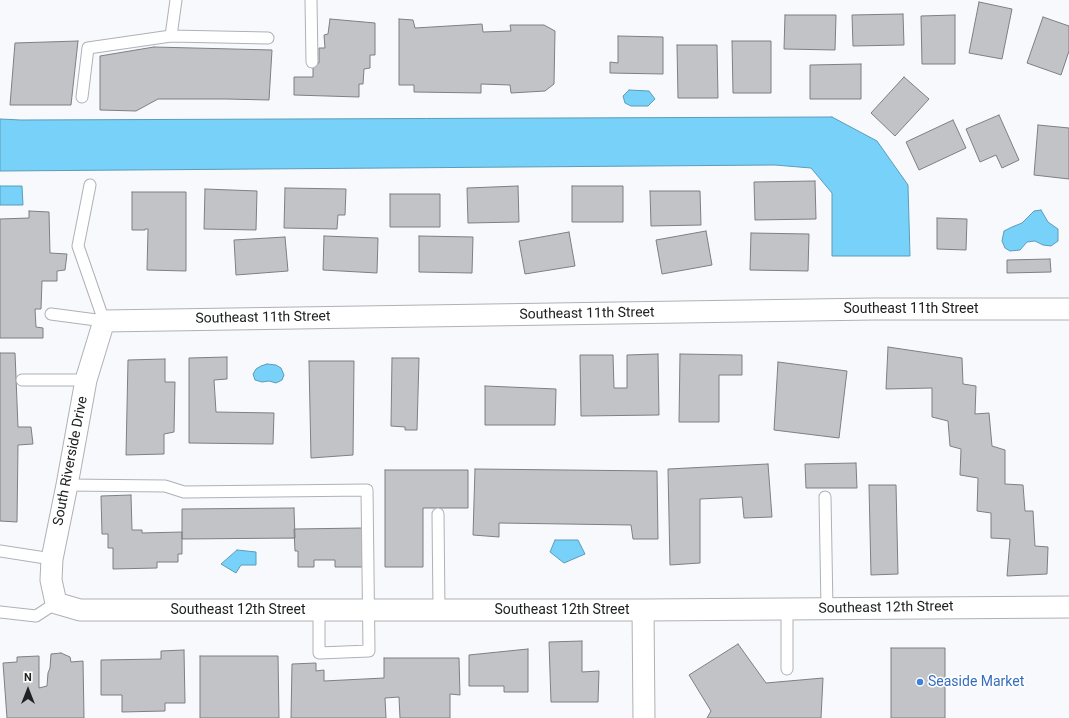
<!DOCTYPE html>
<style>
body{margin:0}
#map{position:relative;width:1069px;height:718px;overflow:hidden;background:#f7f9fd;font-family:Roboto,sans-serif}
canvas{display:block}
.north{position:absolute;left:8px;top:670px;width:40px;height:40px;-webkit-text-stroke:3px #fff;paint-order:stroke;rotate:0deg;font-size:11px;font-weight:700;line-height:16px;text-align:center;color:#202122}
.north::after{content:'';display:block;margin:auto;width:14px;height:18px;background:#202122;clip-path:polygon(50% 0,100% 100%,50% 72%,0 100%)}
</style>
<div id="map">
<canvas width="1069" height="718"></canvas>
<div class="north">N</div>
</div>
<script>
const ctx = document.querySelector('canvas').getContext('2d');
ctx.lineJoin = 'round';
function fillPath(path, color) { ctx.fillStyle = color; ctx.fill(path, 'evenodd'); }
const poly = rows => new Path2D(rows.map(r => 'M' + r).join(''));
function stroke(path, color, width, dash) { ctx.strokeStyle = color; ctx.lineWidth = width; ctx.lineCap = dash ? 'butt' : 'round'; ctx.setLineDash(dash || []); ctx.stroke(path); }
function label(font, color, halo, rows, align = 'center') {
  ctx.font = font + ' Roboto,sans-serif'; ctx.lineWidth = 3; ctx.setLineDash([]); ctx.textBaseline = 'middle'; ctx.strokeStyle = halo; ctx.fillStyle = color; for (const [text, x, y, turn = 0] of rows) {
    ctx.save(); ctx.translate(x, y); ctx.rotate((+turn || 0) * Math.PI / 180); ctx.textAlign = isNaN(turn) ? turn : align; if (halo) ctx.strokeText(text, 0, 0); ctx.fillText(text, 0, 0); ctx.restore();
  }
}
const water = poly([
 [629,90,649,91,655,99,648,106,631,106,625,103,623,96,629,90],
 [832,117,877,141,908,185,910,256,832,256,832,193,811,168,775,165,0,171,0,119,21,120,832,117],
 [0,186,22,186,23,205,0,205,0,186],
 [1041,210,1048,222,1058,229,1058,241,1051,246,1043,245,1035,241,1027,242,1020,250,1010,251,1005,248,1002,241,1004,231,1012,227,1022,223,1034,211,1041,210],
 [267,364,276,365,281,368,284,375,282,380,276,383,269,381,262,382,255,380,253,374,256,369,261,366,267,364],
 [555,540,578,540,585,554,564,563,550,552,555,540],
 [237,550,256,552,256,565,241,565,236,573,221,564,237,550]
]);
fillPath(water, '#77d1f8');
stroke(water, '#5d9cb8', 1);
const building = poly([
 [979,2,1012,9,1002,59,969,53,979,2],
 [903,14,904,45,853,46,852,15,903,14],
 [785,15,836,15,835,50,784,49,785,15],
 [955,15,955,64,922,64,921,16,955,15],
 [1043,17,1069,26,1069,51,1061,75,1027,63,1043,17],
 [330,19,375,23,375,55,370,55,370,68,364,69,363,84,359,84,359,97,294,95,294,77,313,77,313,63,319,63,319,48,325,48,324,35,328,34,330,19],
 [399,19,413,20,415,28,482,24,483,32,511,31,510,25,544,25,555,31,554,84,545,91,511,93,510,85,481,84,481,93,414,92,414,85,399,85,399,19],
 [618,36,663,37,663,74,610,73,610,62,618,63,618,36],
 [78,41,71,105,10,105,15,43,78,41],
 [732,41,771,41,771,93,733,93,732,41],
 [677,45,717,45,718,98,678,98,677,45],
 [154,47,272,50,269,100,226,99,158,99,136,111,100,110,100,56,154,47],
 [861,64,861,99,810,99,810,65,861,64],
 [904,77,929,99,895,136,871,113,904,77],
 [999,115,1019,160,1002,168,996,155,980,162,966,129,999,115],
 [953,120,966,148,919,170,906,142,953,120],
 [1038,125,1069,128,1069,179,1034,175,1038,125],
 [815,181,816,219,755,220,754,182,815,181],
 [518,186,519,222,468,223,467,188,518,186],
 [572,186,623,186,623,222,572,222,572,186],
 [285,188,346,189,345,215,338,215,337,229,284,228,285,188],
 [205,189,257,191,256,230,204,229,205,189],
 [650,191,700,191,701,225,651,226,650,191],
 [132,192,186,192,186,271,147,270,148,229,145,229,145,230,132,230,132,192],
 [390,194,440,194,440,227,390,227,390,194],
 [29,211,49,212,50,253,67,254,65,270,57,271,57,281,42,281,41,309,35,309,36,327,43,328,43,338,0,338,0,219,29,218,29,211],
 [937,218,967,219,966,250,937,249,937,218],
 [706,231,712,265,662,274,656,240,706,231],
 [569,232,575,266,525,274,519,241,569,232],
 [751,233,809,234,808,271,750,270,751,233],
 [324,236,378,238,377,273,323,270,324,236],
 [419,236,473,237,472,273,419,272,419,236],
 [285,237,288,271,236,275,234,240,285,237],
 [1050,259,1051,272,1007,273,1007,260,1050,259],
 [888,347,962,358,963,384,976,386,975,414,989,413,992,446,1005,450,1005,484,1023,485,1025,511,1033,511,1035,546,1048,547,1047,574,1007,576,1010,539,991,538,991,513,977,511,978,478,960,475,961,449,950,446,948,421,932,417,932,388,886,389,888,347],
 [0,353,15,353,18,427,31,427,33,444,18,445,17,522,0,521,0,353],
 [658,354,659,415,581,416,580,355,613,355,614,388,627,388,627,355,658,354],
 [680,354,742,355,742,375,719,375,719,422,679,422,680,354],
 [227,357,227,379,214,380,216,412,274,413,273,444,189,443,189,358,227,357],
 [392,358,419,358,417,430,405,430,405,427,391,426,392,358],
 [165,359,165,382,175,382,174,432,164,434,164,454,126,455,128,360,165,359],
 [309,361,354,361,353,455,311,458,309,361],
 [778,362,847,371,839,438,774,430,778,362],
 [485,386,556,389,555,425,485,425,485,386],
 [856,463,857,488,806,488,805,464,856,463],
 [768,464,772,517,744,518,742,497,700,499,700,563,670,565,668,469,768,464],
 [475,469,657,471,658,539,633,539,631,525,499,523,499,537,473,535,475,469],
 [385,470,468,470,468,508,423,508,423,567,385,567,385,470],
 [869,485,896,485,898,574,871,575,869,485],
 [131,495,132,530,142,530,142,533,182,532,182,554,178,554,178,562,157,562,157,568,113,569,113,548,108,548,108,534,102,534,101,496,131,495],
 [294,508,295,538,182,539,182,509,294,508],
 [364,528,364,567,335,567,335,560,314,560,314,567,298,567,298,551,295,551,294,529,364,528],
 [582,641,582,672,599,671,598,702,551,702,549,642,582,641],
 [738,644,766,683,823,678,821,718,707,718,711,711,689,675,738,644],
 [891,648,945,648,945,718,891,718,891,648],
 [528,649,528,692,504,692,504,686,469,686,469,655,528,649],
 [184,650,185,703,165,703,165,711,122,712,122,695,101,695,101,660,161,659,161,651,184,650],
 [61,653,70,657,71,662,83,661,84,718,7,718,3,663,17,662,17,657,39,656,39,688,47,686,48,673,50,668,51,654,61,653],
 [200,656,278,656,279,718,200,718,200,656],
 [384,658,459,658,460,695,450,694,450,718,400,718,399,697,385,698,386,718,291,718,292,664,316,663,316,671,324,670,324,681,384,678,384,658]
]);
fillPath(building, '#c1c3c7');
stroke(building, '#7d7f83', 1);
const service = poly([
 [176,0,171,36,268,38],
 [311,0,312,62],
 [82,97,88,48,171,36],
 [51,314,104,321,78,246,90,185],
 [22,380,86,380],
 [67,485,165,486,184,492,367,490,369,651,319,653,319,610],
 [825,497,827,609],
 [438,514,439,610],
 [0,551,52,559],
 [787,609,787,669],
 [0,612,36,616,56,603]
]);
const minor = poly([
 [1069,309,874,309,104,321,86,380,67,485,52,559,51,580,56,603,80,610,643,610,1069,607],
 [643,610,644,718]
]);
stroke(service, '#afb1b5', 13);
stroke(minor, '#afb1b5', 23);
stroke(service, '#fff', 11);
stroke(minor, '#fff', 21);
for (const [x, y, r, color] of [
 [920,682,4,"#3f7fe0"]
]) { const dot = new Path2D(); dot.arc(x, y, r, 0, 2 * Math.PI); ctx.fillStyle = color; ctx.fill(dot); stroke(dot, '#fff', 1.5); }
label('14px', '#202122', '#fff', [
 ["Southeast 11th Street",911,309],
 ["Southeast 11th Street",587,314,-1],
 ["Southeast 11th Street",263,318,-1],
 ["South Riverside Drive",71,461,-79],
 ["Southeast 12th Street",886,608,-1],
 ["Southeast 12th Street",238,610],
 ["Southeast 12th Street",562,610]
]);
label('14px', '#366cbe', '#fff', [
 ["Seaside Market",928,682]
], 'left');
</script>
